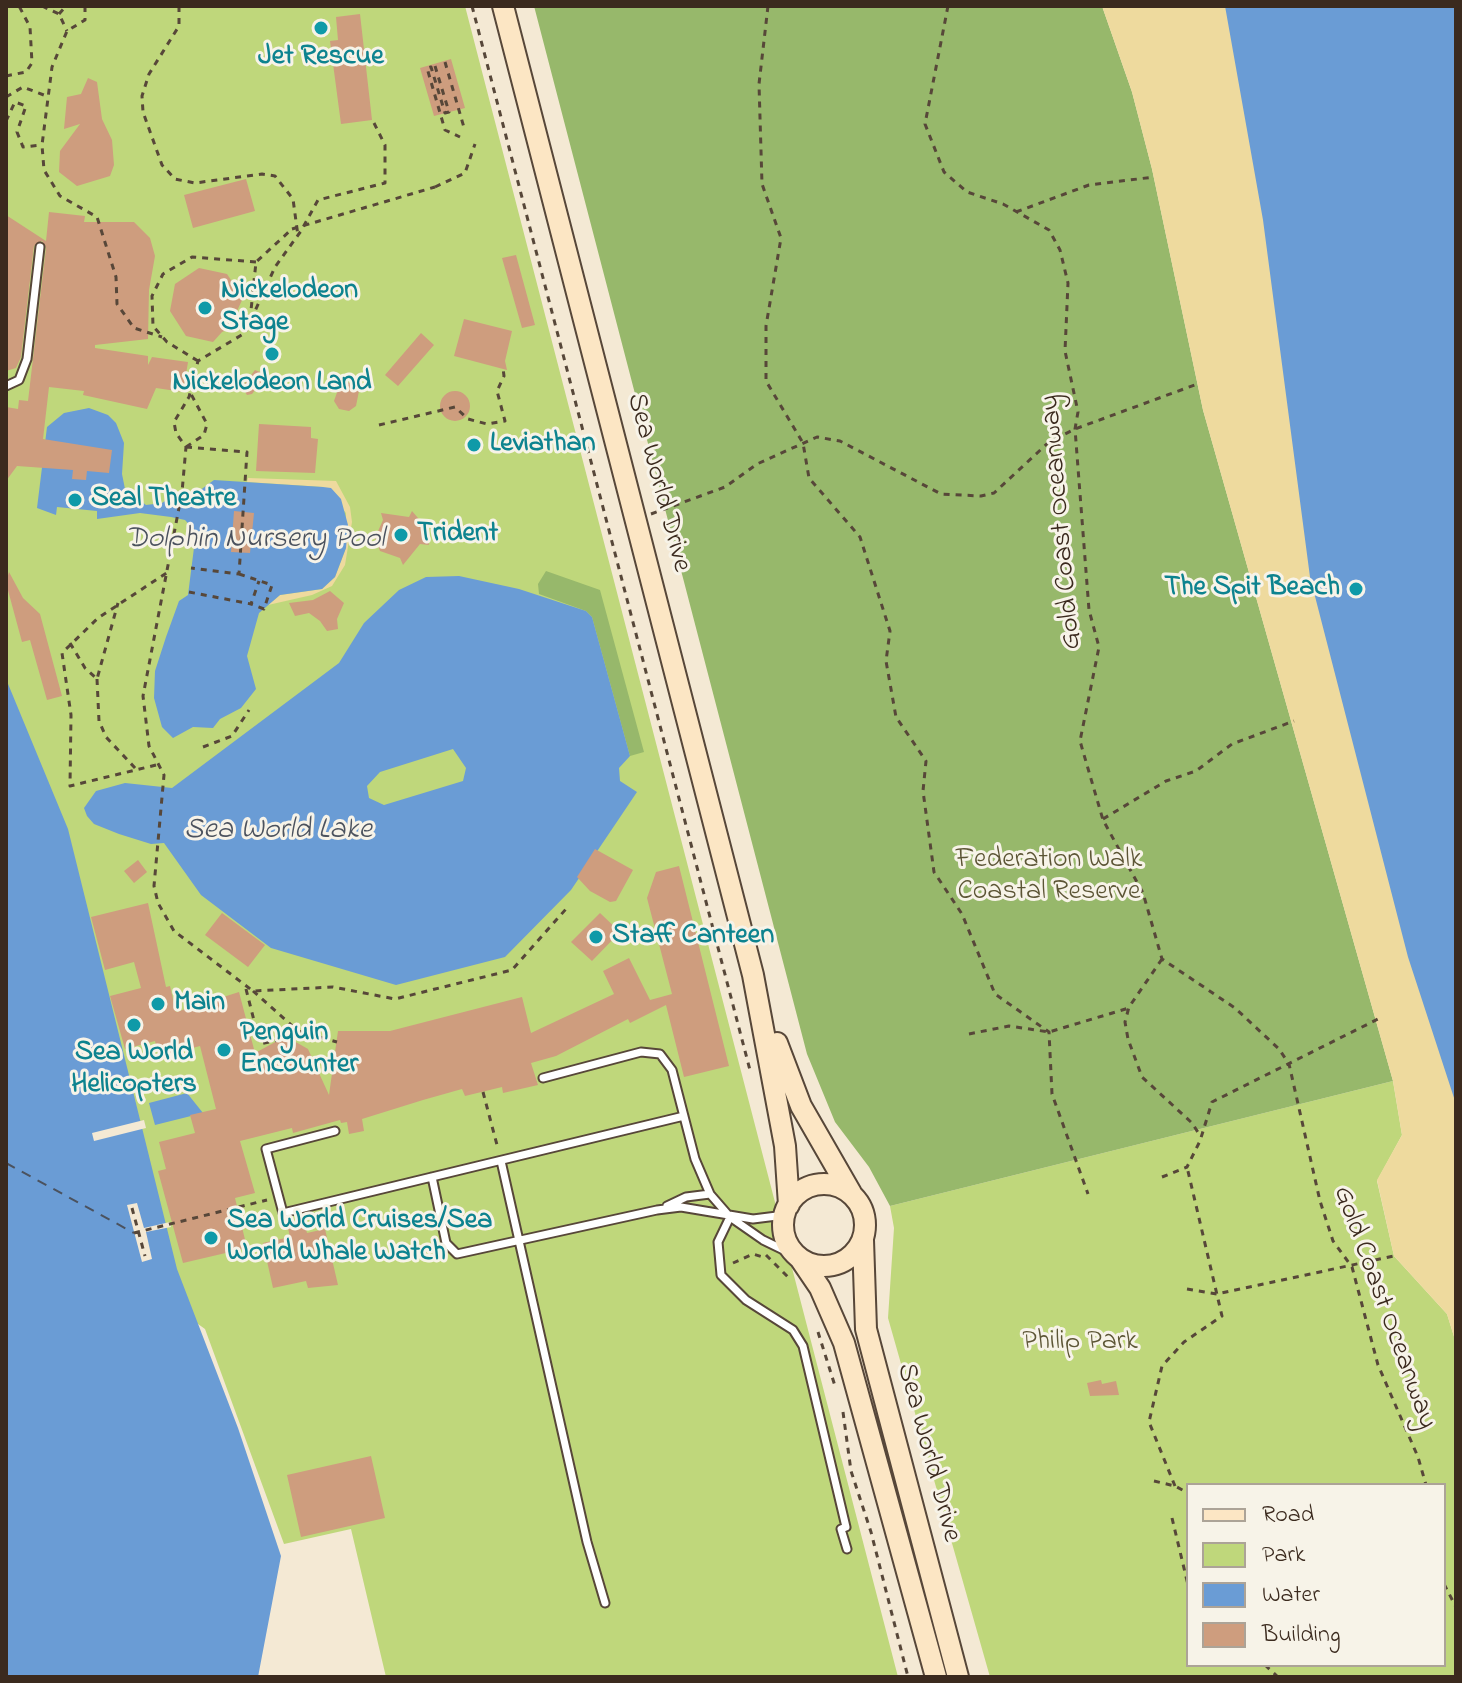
<!DOCTYPE html>
<style>
body{margin:0}
#map{position:relative;width:1462px;height:1683px;overflow:hidden;background:#f4e9d4;font-family:"Indie Flower",sans-serif}
canvas{display:block}
.frame{position:absolute;inset:0;border:8px solid #3b2a1e;pointer-events:none}
.legend{position:absolute;left:1186px;top:1483px;width:260px;height:184px;box-sizing:border-box;background:#f7f3e8;border:2px solid #aca397;margin:0;padding:10px 14px;list-style:none;font-size:24px;color:#3b2a1e}
.legend li{display:flex;align-items:center;gap:16px;height:40px}
.legend b{width:40px;border:2px solid #aca397}
</style>
<div id="map">
<canvas width="1462" height="1683"></canvas>
<div class="frame"></div>
<ul class="legend">
<li><b style="height:10px;background:#fce6c4"></b>Road</li>
<li><b style="height:22px;background:#bfd77b"></b>Park</li>
<li><b style="height:22px;background:#6a9cd5"></b>Water</li>
<li><b style="height:22px;background:#ce9d7e"></b>Building</li>
</ul>
</div>
<script>
const ctx = document.querySelector('canvas').getContext('2d');
ctx.lineJoin = 'round';
function fillPath(path, color) { ctx.fillStyle = color; ctx.fill(path, 'evenodd'); }
const poly = rows => new Path2D(rows.map(r => 'M' + r).join(''));
function stroke(path, color, width, dash) { ctx.strokeStyle = color; ctx.lineWidth = width; ctx.lineCap = dash ? 'butt' : 'round'; ctx.setLineDash(dash || []); ctx.stroke(path); }
function label(font, color, halo, rows, align = 'center') {
  ctx.font = font + ' "Indie Flower",sans-serif'; ctx.lineWidth = 6; ctx.setLineDash([]); ctx.textBaseline = 'middle'; ctx.strokeStyle = halo; ctx.fillStyle = color; for (const [text, x, y, turn = 0] of rows) {
    ctx.save(); ctx.translate(x, y); ctx.rotate((+turn || 0) * Math.PI / 180); ctx.textAlign = isNaN(turn) ? turn : align; if (halo) ctx.strokeText(text, 0, 0); ctx.fillText(text, 0, 0); ctx.restore();
  }
}
fillPath(poly([
 [6,6,465,6,898,1677,386,1677,351,1529,284,1544,205,1329,124,1271,6,788],
 [1393,1081,1402,1135,1377,1181,1394,1256,1447,1314,1456,1343,1456,1677,990,1677,888,1318,894,1228,890,1206],
 [1188,1485,1444,1485,1444,1665,1188,1665]
]), '#bfd77b');
fillPath(poly([
 [534,6,1102,6,1132,92,1152,169,1203,410,1393,1081,890,1206,869,1167,835,1122,807,1054],
 [546,571,600,590,644,752,630,756,592,617,586,611,539,594,538,584]
]), '#97b86b');
fillPath(poly([
 [1102,6,1299,6,1456,458,1456,1343,1447,1314,1394,1256,1377,1180,1402,1135,1393,1081,1203,410,1152,169,1132,92],
 [248,478,336,481,350,507,352,522,345,565,332,586,312,595,268,605,280,595,322,589,335,577,346,548,346,513,323,487,247,482]
]), '#eeda9e');
fillPath(poly([
 [1225,6,1456,6,1456,1104,1408,957,1310,577,1263,220],
 [89,408,108,415,116,423,124,443,122,474,125,489,146,505,162,503,174,495,188,499,214,480,323,487,331,488,341,499,348,525,346,548,335,577,322,589,280,595,259,613,247,656,256,689,241,708,220,719,213,728,193,727,173,738,162,727,154,698,155,671,166,637,179,601,188,595,196,532,185,520,171,517,140,513,97,519,97,511,57,507,56,515,37,508,47,427,64,413],
 [459,576,519,589,586,611,592,617,630,756,619,768,620,781,637,792,571,890,505,957,396,985,271,948,201,895,164,843,151,844,119,834,94,824,87,816,84,808,96,791,125,783,172,788,339,663,364,623,399,590,426,577],
 [453,749,466,768,463,781,384,805,369,798,367,786,380,772],
 [6,679,68,829,177,1269,238,1428,281,1556,258,1677,6,1677],
 [187,1093,203,1113,155,1125,149,1103]
]), '#6a9cd5');
fillPath(poly([
 [144,1120,146,1128,94,1141,92,1133],
 [137,1203,144,1228,170,1222,171,1227,146,1232,152,1259,142,1262,127,1205]
]), '#f4e9d4');
stroke(poly([
 [6,1163,134,1233]
]), '#4b525e', 2, [10, 8]);
fillPath(poly([
 [360,14,372,120,341,124,330,41,338,40,336,17],
 [451,59,465,108,434,116,420,68],
 [88,78,97,82,102,119,112,140,114,165,110,176,77,186,59,172,60,151,80,124,64,129,67,97,81,94],
 [246,179,255,211,193,228,184,195],
 [49,212,85,216,84,222,134,222,150,238,155,256,149,290,148,339,95,345,95,348,148,356,148,365,152,357,188,362,183,392,156,388,147,409,83,395,84,391,49,387,43,439,112,450,109,473,87,471,86,480,72,479,73,470,17,466,6,481,6,407,18,409,19,400,28,401,46,248,42,241,34,246,21,357,16,368,6,371,6,215,46,241],
 [516,255,535,325,522,328,502,258],
 [199,268,227,274,243,298,237,311,237,326,222,332,213,342,186,336,170,311,175,284],
 [464,319,512,331,505,361,507,370,454,356],
 [421,333,434,345,398,386,385,375],
 [255,370,267,375,252,394,247,395,242,387],
 [346,382,356,384,359,391,356,406,349,411,339,409,334,401,339,387],
 '440 406a15 15 0 1 1 30 0a15 15 0 1 1-30 0Z',
 [259,424,311,427,311,438,318,439,315,473,256,471],
 [234,511,254,513,250,553,231,552],
 [412,511,424,525,429,545,420,544,403,565,400,558,380,551,375,538,383,520,381,513,409,517],
 [9,572,23,598,40,614,62,696,47,700,30,640,22,642,6,583],
 [330,591,344,603,337,619,338,629,327,631,320,621,309,613,295,616,289,603,313,600],
 [595,849,633,870,616,901,610,902,590,891,577,877],
 [138,860,147,872,134,883,124,871],
 [679,866,729,1066,684,1077,666,1005,630,1023,628,1019,556,1056,531,1063,538,1085,503,1093,502,1087,465,1096,462,1089,423,1100,362,1119,364,1131,349,1134,347,1122,341,1123,340,1120,293,1133,292,1128,240,1141,255,1193,235,1198,247,1248,183,1263,158,1171,166,1169,159,1142,195,1133,190,1115,216,1109,200,1046,159,1057,155,1041,125,1049,110,996,141,988,134,962,105,970,91,917,148,903,166,987,170,986,176,1012,239,992,255,1053,279,1040,294,1041,308,1049,329,1095,338,1031,390,1031,522,997,531,1033,614,994,603,971,629,958,650,1000,672,994,647,898,656,872],
 [222,913,265,945,248,967,205,935],
 [600,913,620,932,592,961,571,942],
 [305,1225,307,1233,325,1229,338,1285,308,1288,306,1281,273,1288,263,1243,290,1237,288,1228],
 [1101,1380,1102,1384,1116,1381,1119,1395,1090,1396,1087,1383],
 [371,1456,385,1518,301,1537,287,1475]
]), '#ce9d7e');
const lane = poly([
 [6,386,19,380,27,359,40,247],
 [543,1078,641,1052,660,1054,672,1070,695,1159,710,1194,730,1217,763,1240,798,1257],
 [335,1131,266,1149,283,1213,684,1116],
 [501,1161,587,1542,605,1603],
 [432,1177,446,1243,457,1254,657,1210,681,1207,753,1219,785,1215],
 [667,1206,686,1197,710,1194],
 [730,1217,718,1242,721,1275,746,1300,793,1330,803,1346,846,1527,841,1529,847,1549]
]);
const secondary = poly([
 [503,6,753,975,785,1146,789,1205],
 [777,1043,801,1106,851,1193],
 '783 1225a41 41 0 1 1 82 0a41 41 0 1 1-82 0Z',
 [863,1240,866,1329,958,1677],
 [801,1260,820,1288,844,1343,936,1677]
]);
stroke(lane, '#574739', 11);
stroke(secondary, '#574739', 24);
stroke(poly([
 [42,6,59,14,67,31],
 [85,6,85,20,67,31,52,67,42,145,44,170,60,196,97,217,116,277,117,304,134,328,162,337],
 [179,6,179,26,149,74,142,96,143,112,162,165,175,179,195,183,262,174,275,176,293,199,298,236],
 [472,6,751,1074],
 [768,6,759,84,762,184,781,238,766,326,766,381,803,443,809,478,860,537,890,631,886,661,896,717,926,761,923,791,934,872,962,914,995,994,1049,1032,1052,1094,1088,1194],
 [948,6,925,124,944,172,967,192,1003,204,1049,230,1060,250,1068,283,1065,351,1078,412,1075,429,1089,610,1099,647,1080,741,1103,820,1143,893,1162,959,1235,1008,1279,1049,1289,1064,1320,1201,1333,1241,1352,1267,1378,1365,1418,1457,1426,1485],
 [59,14,66,6],
 [445,62,465,131],
 [435,66,449,112,445,113,431,67,427,68,445,130,460,137],
 [6,76,26,72,32,63,30,27,19,6],
 [6,97,23,87,49,97],
 [6,121,15,102,26,106,17,132,23,147,41,145],
 [374,123,385,145,385,183,318,200,301,231,275,267,245,333,198,361,189,397,174,422,176,433,186,447,182,492,143,696,149,746,164,775,154,886,158,903,174,931,253,991,333,987,395,999,512,970,566,909],
 [435,187,465,173,475,144],
 [1016,212,1089,185,1154,177],
 [250,320,256,262,292,229],
 [198,361,167,342,153,326,152,296,163,274,192,257,256,262],
 [379,425,455,407,468,419,487,424,505,421,497,391,504,376,503,368],
 [186,447,247,452,239,574,191,568],
 [186,447,204,435,207,424,191,394],
 [651,514,725,487,757,464,817,437,840,441,941,494,981,496,994,493,1049,442,1075,429,1200,383],
 [239,574,272,585,264,609,251,604],
 [189,592,251,604,259,581],
 [70,643,85,668,97,679,118,603],
 [97,679,99,721,106,737,136,769],
 [203,747,232,736,249,710],
 [156,765,70,786,71,715,62,653,98,618,168,572],
 [1103,819,1166,781,1196,771,1232,744,1294,721],
 [1162,959,1129,1007,1125,1022,1128,1039,1142,1077,1192,1123,1201,1137],
 [246,989,260,1044,306,1034],
 [253,991,298,1031,337,1042],
 [969,1034,1009,1026,1049,1032,1129,1008],
 [483,1092,497,1145],
 [1162,1177,1187,1167,1200,1141,1212,1102,1378,1019],
 [132,1208,145,1256],
 [134,1233,267,1200],
 [766,1255,791,1280],
 [733,1263,753,1254,766,1258],
 [1187,1289,1217,1294,1394,1256],
 [818,1332,835,1386],
 [843,1412,851,1471,871,1532,908,1677],
 [1154,1481,1175,1486,1188,1493],
 [1175,1486,1149,1422,1162,1366,1184,1342,1222,1316,1187,1167],
 [1172,1518,1188,1585],
 [1444,1584,1456,1607],
 [1265,1665,1278,1677]
]), '#574739', 3, [6, 6]);
stroke(lane, '#fff', 7);
stroke(secondary, '#fce6c4', 20);
stroke(poly([
 [292,229,435,187]
]), '#574739', 3, [6, 6]);
for (const [x, y, r, color] of [
 [321,28,8,"#0f9aa8"],
 [205,308,8,"#0f9aa8"],
 [272,354,8,"#0f9aa8"],
 [474,445,8,"#0f9aa8"],
 [75,500,8,"#0f9aa8"],
 [401,535,8,"#0f9aa8"],
 [1356,589,8,"#0f9aa8"],
 [596,937,8,"#0f9aa8"],
 [158,1004,8,"#0f9aa8"],
 [134,1025,8,"#0f9aa8"],
 [224,1050,8,"#0f9aa8"],
 [211,1238,8,"#0f9aa8"]
]) { const dot = new Path2D(); dot.arc(x, y, r, 0, 2 * Math.PI); ctx.fillStyle = color; ctx.fill(dot); stroke(dot, '#f7f3e8', 3); }
label('bold 28px', '#0d838f', '#f7f3e8', [
 ["Jet Rescue",321,58,"center"],
 ["Nickelodeon",221,292],
 ["Stage",221,324],
 ["Nickelodeon Land",272,384,"center"],
 ["Leviathan",490,445],
 ["Seal Theatre",91,500],
 ["Trident",417,535],
 ["The Spit Beach",1340,589,"right"],
 ["Staff Canteen",612,937],
 ["Main",174,1004],
 ["Penguin",240,1034],
 ["Encounter",240,1066],
 ["Sea World",134,1054,"center"],
 ["Helicopters",134,1086,"center"],
 ["Sea World Cruises/Sea",227,1222],
 ["World Whale Watch",227,1254]
], 'left');
label('28px', '#3b2a1e', '#f7f3e8', [
 ["Sea World Drive",657,483,75],
 ["Gold Coast Oceanway",1063,522,-95],
 ["Gold Coast Oceanway",1383,1308,70],
 ["Sea World Drive",927,1453,75]
]);
label('28px', '#5c5535', '#f7f3e8', [
 ["Federation Walk",1049,861],
 ["Coastal Reserve",1049,893],
 ["Philip Park",1080,1343]
]);
label('italic 30px', '#4b525e', '#f7f3e8', [
 ["Dolphin Nursery Pool",255,541],
 ["Sea World Lake",278,832]
]);
</script>
